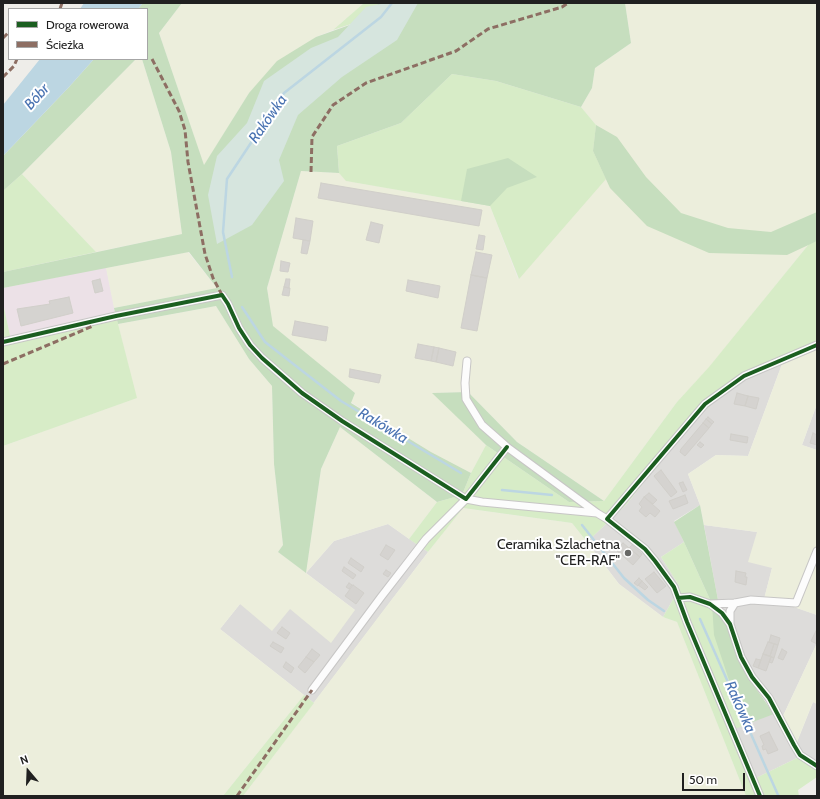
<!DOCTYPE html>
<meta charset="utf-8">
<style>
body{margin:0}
#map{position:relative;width:820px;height:799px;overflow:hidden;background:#eeede9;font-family:Cabin,sans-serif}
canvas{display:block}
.frame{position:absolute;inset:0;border:4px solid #202020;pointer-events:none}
.legend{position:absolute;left:8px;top:8px;width:140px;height:52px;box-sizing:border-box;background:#fff;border:1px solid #a6a6a6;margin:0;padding:5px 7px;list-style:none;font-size:12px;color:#202020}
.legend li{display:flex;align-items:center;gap:8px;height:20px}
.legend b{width:20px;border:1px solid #a6a6a6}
.north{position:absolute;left:8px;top:751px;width:40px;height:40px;-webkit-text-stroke:3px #fff;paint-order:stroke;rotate:341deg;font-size:11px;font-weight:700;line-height:16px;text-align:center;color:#202020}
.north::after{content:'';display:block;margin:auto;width:14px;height:18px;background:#202020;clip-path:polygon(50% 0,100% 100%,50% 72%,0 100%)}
.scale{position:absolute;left:682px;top:773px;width:63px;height:18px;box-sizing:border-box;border:2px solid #202020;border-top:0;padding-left:5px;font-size:12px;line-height:14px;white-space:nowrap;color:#202020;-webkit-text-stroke:3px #fff;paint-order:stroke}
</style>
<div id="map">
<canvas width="820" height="799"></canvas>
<div class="frame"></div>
<ul class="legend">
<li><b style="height:5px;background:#1b5e20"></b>Droga rowerowa</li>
<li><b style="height:5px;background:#8d6e63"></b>Ścieżka</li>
</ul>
<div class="north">N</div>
<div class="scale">50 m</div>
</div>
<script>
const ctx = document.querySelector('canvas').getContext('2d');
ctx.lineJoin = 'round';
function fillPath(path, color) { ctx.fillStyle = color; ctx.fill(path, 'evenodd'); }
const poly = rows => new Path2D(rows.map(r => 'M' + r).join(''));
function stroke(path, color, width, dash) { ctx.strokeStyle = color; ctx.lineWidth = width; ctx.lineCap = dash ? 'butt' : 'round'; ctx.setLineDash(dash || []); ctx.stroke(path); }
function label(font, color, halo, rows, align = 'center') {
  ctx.font = font + ' Cabin,sans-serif'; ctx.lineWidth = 4; ctx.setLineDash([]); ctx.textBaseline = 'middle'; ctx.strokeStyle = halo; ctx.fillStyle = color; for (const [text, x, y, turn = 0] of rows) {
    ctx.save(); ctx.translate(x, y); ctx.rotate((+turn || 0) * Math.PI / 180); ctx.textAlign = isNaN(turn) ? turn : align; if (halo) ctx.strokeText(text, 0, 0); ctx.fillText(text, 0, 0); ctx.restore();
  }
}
fillPath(poly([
 [782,364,748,456,716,455,688,474,700,505,674,521,684,542,661,557,680,587,663,617,619,584,587,542,627,504,700,410,723,389,754,374],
 [817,404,817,450,802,445],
 [388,524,428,552,314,703,220,629,240,604,290,608,355,610,306,573,334,541],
 [704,525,757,532,772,568,763,603,791,606,817,615,817,643,783,716,797,742,813,702,817,704,817,768,799,757,756,778,735,728,774,713,745,673,718,600]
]), '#dddcda');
fillPath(poly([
 [106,267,116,316,11,340,3,303,3,288]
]), '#ece1e7');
fillPath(poly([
 [182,3,364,3,333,30,316,37,249,93,204,166,159,33],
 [625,3,817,3,817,241,809,244,709,368,677,402,604,501,517,442,468,392,433,393,486,445,471,473,431,452,351,402,355,393,272,326,267,288,301,171,339,173,347,181,490,206,518,279,596,125,581,107,592,88,595,68,631,43],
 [136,59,142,59,171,152,182,234,96,252,22,174],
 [188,252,217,288,114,308,106,268],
 [216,306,249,359,272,386,274,464,283,545,278,552,306,573,321,469,340,427,437,502,409,539,388,524,334,541,306,573,355,610,331,643,290,609,272,631,240,604,220,629,304,695,223,796,3,796,3,446,136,398,118,324],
 [817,347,817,404,802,445,817,450,817,615,791,606,763,603,772,568,748,562,757,532,704,525,700,505,688,474,716,455,748,456,782,364],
 [462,508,572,523,619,584,663,617,677,622,746,796,243,796,389,603],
 [817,643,817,704,813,702,797,742,783,716]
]), '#eceedc');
fillPath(poly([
 [364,3,378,3,372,17,333,30],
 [452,74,496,81,581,107,596,125,593,151,606,179,519,279,490,206,346,181,339,173,337,146,401,123],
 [22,174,96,252,3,272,3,191],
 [817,241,817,347,782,364,754,374,723,389,700,410,627,504,587,542,572,523,463,508,428,552,409,539,437,502,462,495,471,473,486,445,569,502,604,501,677,402,709,367,809,244],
 [3,303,11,340,116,316,137,398,3,446],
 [684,542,712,604,733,692,750,723,735,729,756,778,799,757,817,768,817,777,798,790,799,796,746,796,677,622,663,617,680,587,661,557],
 [304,695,314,703,243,796,223,796]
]), '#d7ecc7');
fillPath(poly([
 [143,3,182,3,159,33,204,165,249,93,277,61,316,37,372,17,378,3,625,3,631,43,595,68,592,88,581,107,496,81,452,74,401,123,337,146,339,173,301,171,267,288,273,326,355,393,351,403,431,452,471,473,462,495,437,502,340,427,321,469,306,573,278,552,283,545,274,464,272,386,249,359,216,306,118,324,114,308,217,288,189,252,3,288,3,272,182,234,171,152,142,59,147,59,147,9,138,9],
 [94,59,136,59,22,174,3,191,3,156,69,87],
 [596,125,617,137,646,177,681,213,728,228,771,232,817,212,817,241,787,255,709,253,647,226,610,188,593,151],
 [508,158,537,177,507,188,490,206,461,201,467,169],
 [468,392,517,442,604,501,569,502,486,445,432,393],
 [700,505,718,600,745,673,774,714,750,723,733,692,714,635,712,604,684,542,674,522]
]), '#c6debe');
fillPath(poly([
 [386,3,418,3,397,40,342,77,298,115,279,160,284,181,252,225,217,244,208,195,217,156,247,123,264,81,311,48,338,37,366,7]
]), '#d6e5de');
fillPath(poly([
 [84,3,143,3,138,9,80,9],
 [40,59,94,59,69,87,3,156,3,105]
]), '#bcd6e2');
stroke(poly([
 [232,277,223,232,227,179,284,93,381,17,392,3],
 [242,307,265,342,341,401,461,473],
 [502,490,552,495],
 [582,525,624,578,648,600,664,611],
 [700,619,778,795,779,796]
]), '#bcd6e2', 2.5);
const building = poly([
 [321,183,482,210,479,226,318,198,321,183],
 [296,218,313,221,310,241,293,238,296,218],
 [371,222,383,225,379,243,366,240,371,222],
 [479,235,485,236,483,250,476,249,479,235],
 [303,240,310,241,307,254,301,253,303,240],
 [476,252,492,255,487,278,471,275,476,252],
 [281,261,290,263,288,272,280,271,281,261],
 [471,275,487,278,477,331,461,328,471,275],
 [100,279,103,291,95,293,92,281,100,279],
 [286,279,290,279,289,288,284,287,286,279],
 [408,280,440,286,438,298,406,291,408,280],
 [284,287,290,288,289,296,282,295,284,287],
 [69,297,73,313,21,326,17,309,50,304,49,301,69,297],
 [295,321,328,327,326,341,292,335,295,321],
 [418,344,434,347,431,361,415,358,418,344],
 [434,347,439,348,436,362,431,361,434,347],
 [439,348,456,352,453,366,436,362,439,348],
 [350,369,381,375,379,383,349,377,350,369],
 [737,393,748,396,745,406,734,404,737,393],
 [748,396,759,398,756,409,745,406,748,396],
 [708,417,714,422,712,424,706,419,708,417],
 [706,419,712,424,709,428,703,423,706,419],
 [703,423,709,428,685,456,680,452,681,449,703,423],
 [813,433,817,435,817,445,810,443,813,433],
 [731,434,748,437,747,443,730,440,731,434],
 [700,442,704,445,701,448,697,445,700,442],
 [661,470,677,492,671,497,654,476,661,470],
 [683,482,687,490,683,492,679,483,683,482],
 [649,493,657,500,653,504,644,497,649,493],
 [685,495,688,503,673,509,669,501,685,495],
 [644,497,660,511,655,517,650,513,646,517,639,511,642,507,639,504,644,497],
 [623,543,640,557,633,565,616,550,623,543],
 [386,545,395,550,388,560,380,555,386,545],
 [632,545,642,554,640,557,629,548,632,545],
 [351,558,364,567,361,572,348,563,351,558],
 [344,567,356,575,353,579,342,571,344,567],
 [386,570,391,573,388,577,383,574,386,570],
 [736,571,746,573,745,577,747,577,746,585,735,582,736,571],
 [654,572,666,586,657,593,645,579,654,572],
 [639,578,642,581,638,586,634,583,639,578],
 [642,581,648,587,645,590,638,585,642,581],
 [349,583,352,585,349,589,346,587,349,583],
 [353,585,364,593,356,604,345,596,353,585],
 [282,627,290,633,286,639,277,633,282,627],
 [816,631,817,631,817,644,811,641,816,631],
 [771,635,780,638,778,645,769,642,771,635],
 [273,642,284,648,281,653,270,646,273,642],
 [768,642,774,644,770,656,763,654,768,642],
 [774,644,778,645,774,658,770,656,774,644],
 [312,649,320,655,314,662,306,657,312,649],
 [782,649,787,652,783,660,778,658,782,649],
 [763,654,771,657,766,671,758,668,763,654],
 [306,657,314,662,305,673,298,667,306,657],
 [771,657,774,658,772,663,769,662,771,657],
 [756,659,761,660,758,668,753,666,756,659],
 [286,662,294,668,291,673,283,667,286,662],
 [769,732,778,750,768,754,766,749,763,750,762,746,764,745,760,736,769,732]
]);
fillPath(building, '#d5d3d0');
stroke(building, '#d1cfca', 1);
const minor = poly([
 [3,342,116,316,222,295,228,304,239,328,250,345,262,358,302,393,342,421,466,499,507,447],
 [467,361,465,383,466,399,482,425,507,447,597,513],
 [607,519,705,404,744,376,817,345],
 [678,598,690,597,710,604,722,613,730,624,741,657,752,677,769,698,794,745,800,755,817,766],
 [710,604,735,603,751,600,796,603,817,551],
 [730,624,730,611,735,603],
 [312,690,381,597,426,539,466,499,482,502,597,513,607,519,645,549,655,561,674,587,687,622,760,796]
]);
stroke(minor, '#c7c6c5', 9);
stroke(minor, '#fcfcfc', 7);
stroke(poly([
 [60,9,62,3],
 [3,38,9,32],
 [152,59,179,111,185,130,188,162,205,254,213,278,222,295],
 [3,77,14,66,17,59],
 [311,172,312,137,333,105,366,83,456,51,488,29,562,7,568,3],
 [3,364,93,326],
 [237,796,312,690]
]), '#8d6e63', 3, [6, 3]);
stroke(poly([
 [3,342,116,316,222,295,228,304,239,328,250,345,262,358,302,393,342,421,466,499,507,447],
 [678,598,690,597,710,604,722,613,730,624,741,657,752,677,769,698,794,745,800,755,817,766],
 [760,796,687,622,674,587,655,561,645,549,607,519,705,404,744,376,817,345]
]), '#1b5e20', 4);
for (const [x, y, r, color] of [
 [628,553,4,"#686866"]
]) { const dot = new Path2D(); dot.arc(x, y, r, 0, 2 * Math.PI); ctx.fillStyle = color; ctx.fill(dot); stroke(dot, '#fff', 1.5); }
label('14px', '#202020', '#fff', [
 ["Ceramika Szlachetna",620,545],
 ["\"CER-RAF\"",620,561]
], 'right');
label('italic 15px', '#4a73b2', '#fff', [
 ["Bóbr",37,97,-48],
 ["Rakówka",268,119,-55],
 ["Rakówka",383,426,31],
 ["Rakówka",740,707,66]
]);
</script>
